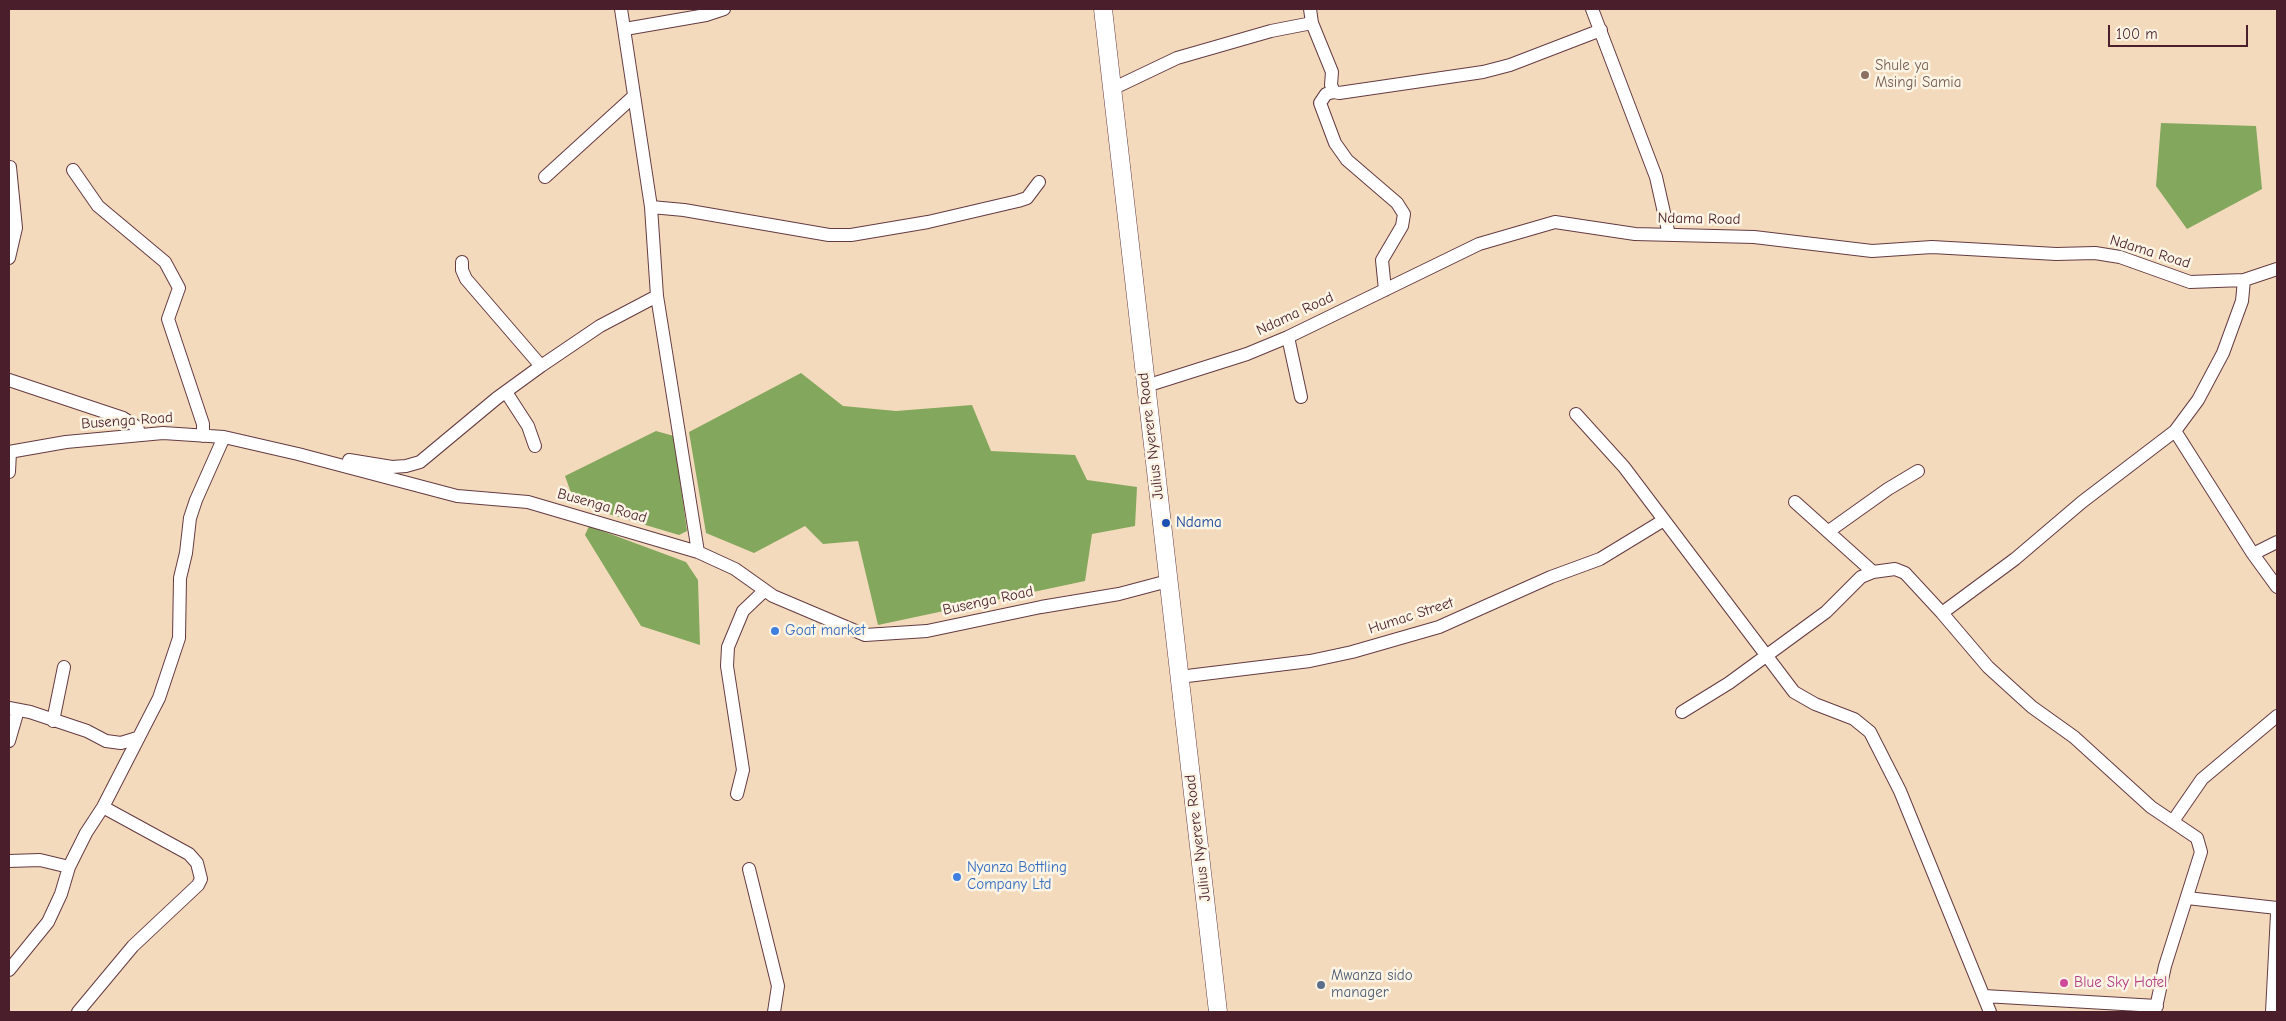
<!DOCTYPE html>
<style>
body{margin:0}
#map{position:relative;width:2286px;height:1021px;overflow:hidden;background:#f4dabc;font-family:"Comic Neue",sans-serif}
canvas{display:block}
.frame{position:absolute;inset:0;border:10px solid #4a1f2b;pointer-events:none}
.scale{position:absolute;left:2108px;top:25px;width:140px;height:22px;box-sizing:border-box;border:2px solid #4a1f2b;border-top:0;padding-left:6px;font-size:15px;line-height:18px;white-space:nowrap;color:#4a1f2b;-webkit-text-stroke:4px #fcf5e5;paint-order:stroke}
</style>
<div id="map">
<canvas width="2286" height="1021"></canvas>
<div class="frame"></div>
<div class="scale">100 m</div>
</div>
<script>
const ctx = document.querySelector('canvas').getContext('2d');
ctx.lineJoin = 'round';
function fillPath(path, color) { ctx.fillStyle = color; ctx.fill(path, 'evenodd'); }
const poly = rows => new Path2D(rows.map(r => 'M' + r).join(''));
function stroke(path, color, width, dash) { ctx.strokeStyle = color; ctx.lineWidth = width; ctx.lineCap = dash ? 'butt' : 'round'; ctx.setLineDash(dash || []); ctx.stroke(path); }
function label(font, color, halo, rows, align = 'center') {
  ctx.font = font + ' "Comic Neue",sans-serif'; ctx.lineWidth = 5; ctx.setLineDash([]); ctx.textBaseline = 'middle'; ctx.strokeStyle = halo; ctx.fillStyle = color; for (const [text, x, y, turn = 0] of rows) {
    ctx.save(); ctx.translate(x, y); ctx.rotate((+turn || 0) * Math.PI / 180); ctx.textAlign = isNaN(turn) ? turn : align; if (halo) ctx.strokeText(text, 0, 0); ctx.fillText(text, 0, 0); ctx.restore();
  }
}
fillPath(poly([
 [2161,123,2256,126,2262,189,2187,229,2156,186],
 [801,373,843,406,896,411,972,405,991,451,1075,455,1087,480,1137,487,1135,526,1092,534,1085,581,878,625,858,541,823,544,805,526,754,553,706,533,689,432],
 [656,431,674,436,687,531,679,535,575,504,565,476],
 [589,526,686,562,698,580,700,645,641,626,585,535]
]), '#83a75c');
const minor = poly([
 [621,9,651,207,657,296,698,552],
 [1310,9,1312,23,1332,72,1331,85,1334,92,1339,93,1483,72,1510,65,1601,30],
 [1592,9,1656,177,1669,235],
 [625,29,706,15,724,9],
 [1112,89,1177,58,1271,31,1312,23],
 [1334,92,1326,94,1320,103,1335,143,1347,160,1397,203,1404,214,1402,226,1382,260,1385,290],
 [73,170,98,206,165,262,179,288,168,319,203,424,203,436],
 [545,177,634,96],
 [651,207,684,210,829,235,851,235,928,222,1018,201,1027,198,1039,182],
 [9,258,16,228,10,167],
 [462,262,462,270,466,279,541,366],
 [1288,337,1301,397],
 [9,380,123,418,137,427,140,435],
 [1146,386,1247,354,1288,337,1479,244,1555,222,1635,234,1754,237,1872,251,1932,247,2056,254,2095,253,2120,257,2190,282,2244,280,2277,269],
 [506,392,528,426,535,446],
 [1576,414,1624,467,1794,692,1815,704,1854,719,1870,732,1900,791,1990,1012],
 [2175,431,2253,554,2277,587],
 [9,452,66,442,163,433,224,437,298,454,457,496,528,502,698,552,735,569,773,596,865,635,927,631,1041,607,1119,594,1168,581],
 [349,460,392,467,406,466,420,462,497,398,541,366,600,326,657,296],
 [9,472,10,452],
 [1795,502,1873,572],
 [1829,531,1888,489,1918,471],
 [2253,554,2277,542],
 [1942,613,2015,559,2082,502,2175,431,2198,400,2223,353,2242,301,2244,280],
 [1179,677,1310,661,1352,652,1439,627,1551,577,1600,559,1664,520],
 [9,708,30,712,87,731,106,741,121,743,137,738],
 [1682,712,1729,683,1826,612,1861,577,1873,572,1895,569,1905,573,1942,613,1988,667,2032,707,2074,737,2151,807,2197,838,2201,852,2165,966,2155,1012],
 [53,721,64,667],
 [9,741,18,710],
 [737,794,743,770,727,666,728,647,743,611,764,591],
 [2173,821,2202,779,2277,716],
 [9,861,40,860,69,867],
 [749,869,778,986,774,1012],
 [2187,898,2277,908],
 [9,970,48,922,61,894,69,867,86,833,103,807,159,698,179,638,180,578,186,553,190,518,196,500,224,437],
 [1984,996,2157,1006],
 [78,1012,133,946,198,885,201,879,197,863,189,854,103,807],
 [2272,1012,2277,914]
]);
const highway = poly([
 [1103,9,1218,1012]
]);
stroke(minor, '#643b41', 14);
stroke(highway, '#643b41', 19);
stroke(minor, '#fff', 12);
stroke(highway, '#fff', 18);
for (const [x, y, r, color] of [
 [1865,75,5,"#8d6e63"],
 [1166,523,5,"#1a4fb4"],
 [775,631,5,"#3f7fe0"],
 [957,877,5,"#3f7fe0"],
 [2064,983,5,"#d1479c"],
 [1321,985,5,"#5c6f8a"]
]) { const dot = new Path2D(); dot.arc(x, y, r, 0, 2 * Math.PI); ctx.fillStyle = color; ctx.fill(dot); stroke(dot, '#fcf5e5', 2); }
label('15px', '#785e54', '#fcf5e5', [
 ["Shule ya",1875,66],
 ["Msingi Samia",1875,83]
], 'left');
label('15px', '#4a1f2b', '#fcf5e5', [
 ["Ndama Road",1699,219,1],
 ["Ndama Road",2150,252,17],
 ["Ndama Road",1295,314,-25],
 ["Busenga Road",127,421,-4],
 ["Julius Nyerere Road",1151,436,-97],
 ["Busenga Road",602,506,16],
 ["Busenga Road",988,601,-12],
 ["Humac Street",1411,616,-18],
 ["Julius Nyerere Road",1198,838,-97]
]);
label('15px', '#164399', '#fcf5e5', [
 ["Ndama",1176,523]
], 'left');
label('15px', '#366cbe', '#fcf5e5', [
 ["Goat market",785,631],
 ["Nyanza Bottling",967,868],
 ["Company Ltd",967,885]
], 'left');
label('15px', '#4e5e75', '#fcf5e5', [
 ["Mwanza sido",1331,976],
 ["manager",1331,993]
], 'left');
label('15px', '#b23c85', '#fcf5e5', [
 ["Blue Sky Hotel",2074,983]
], 'left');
</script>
